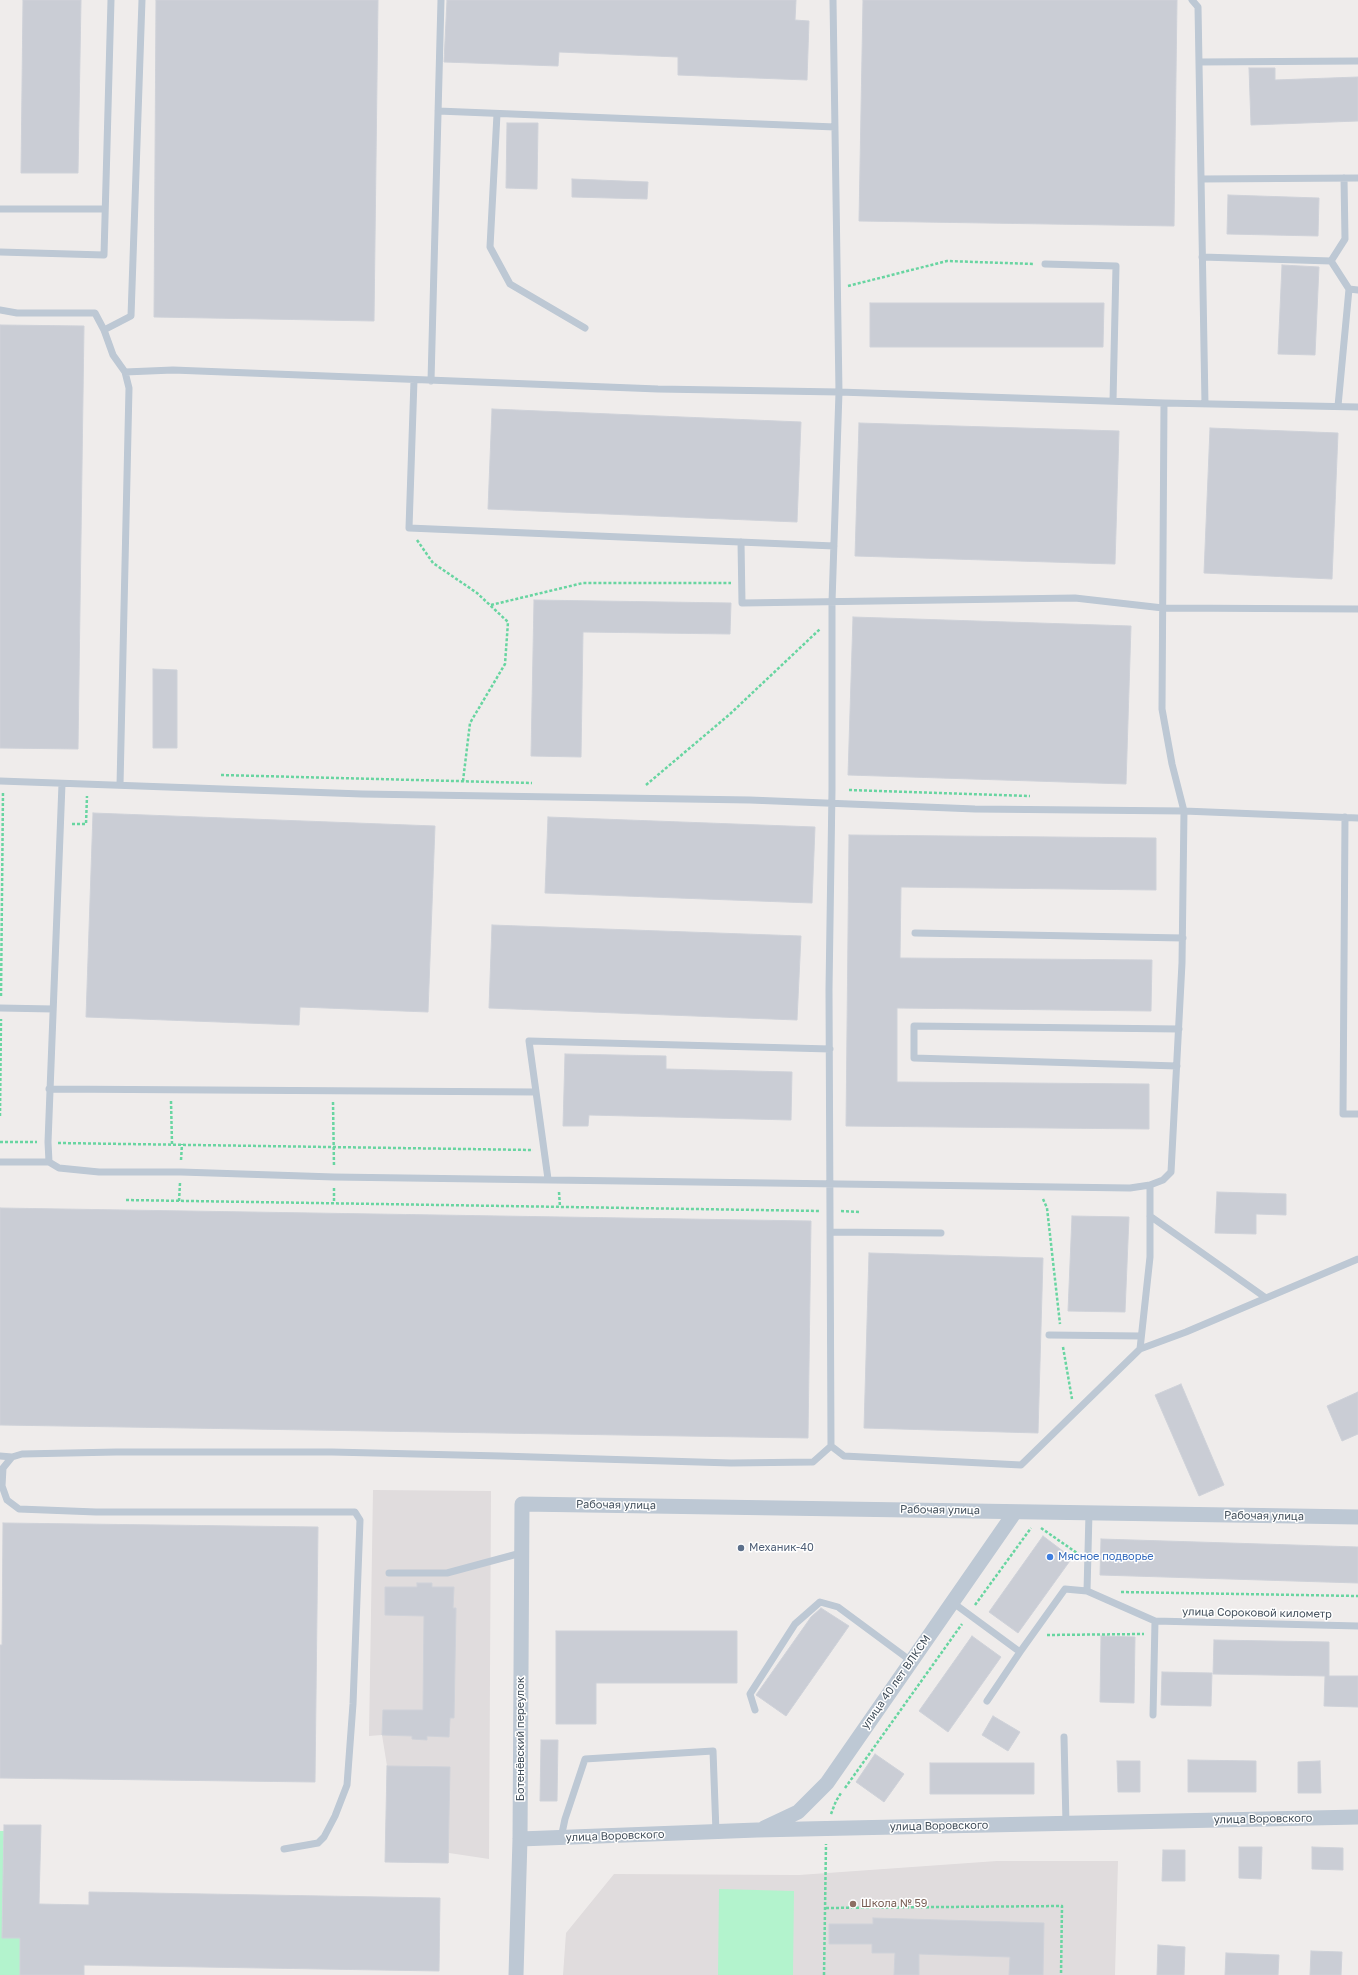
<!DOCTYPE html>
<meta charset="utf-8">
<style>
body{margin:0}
canvas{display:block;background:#efeceb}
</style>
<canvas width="1358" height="1975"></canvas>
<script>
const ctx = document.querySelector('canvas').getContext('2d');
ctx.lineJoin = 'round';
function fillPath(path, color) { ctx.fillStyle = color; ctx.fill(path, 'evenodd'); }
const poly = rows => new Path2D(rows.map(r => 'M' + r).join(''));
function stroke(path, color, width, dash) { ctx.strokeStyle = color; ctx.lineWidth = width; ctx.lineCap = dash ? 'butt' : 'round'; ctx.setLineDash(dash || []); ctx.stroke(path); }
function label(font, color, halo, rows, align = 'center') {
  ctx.font = font + ' "Golos Text",sans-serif'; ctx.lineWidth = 3; ctx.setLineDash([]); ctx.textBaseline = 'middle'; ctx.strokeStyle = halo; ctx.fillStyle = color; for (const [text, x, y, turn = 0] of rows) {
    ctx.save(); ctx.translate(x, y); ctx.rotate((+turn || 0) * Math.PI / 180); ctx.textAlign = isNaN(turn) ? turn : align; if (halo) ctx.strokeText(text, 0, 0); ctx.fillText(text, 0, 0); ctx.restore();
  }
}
fillPath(poly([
 [373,1490,491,1491,489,1859,449,1853,449,1863,385,1862,387,1766,382,1735,369,1736],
 [997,1861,1118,1861,1115,1975,563,1975,566,1933,614,1874,799,1875]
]), '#e0dcdd');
fillPath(poly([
 [0,1831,4,1831,2,1938,20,1938,20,1975,0,1975],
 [719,1889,794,1891,793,1975,718,1975]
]), '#b3f3cd');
const building = poly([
 [23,0,81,0,78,173,21,173,23,0],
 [156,0,378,0,374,321,154,317,156,0],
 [447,0,796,0,795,20,809,21,807,80,678,75,678,57,559,52,558,66,444,62,447,0],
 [863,0,1177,0,1174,226,859,221,863,0],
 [1249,68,1275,68,1275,80,1358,77,1358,121,1251,125,1249,68],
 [507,123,538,123,537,189,506,188,507,123],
 [572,179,648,182,647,199,572,197,572,179],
 [1228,195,1319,198,1318,236,1227,234,1228,195],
 [1282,265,1319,267,1315,355,1278,354,1282,265],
 [870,303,1104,303,1103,347,870,347,870,303],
 [0,325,84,326,78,749,0,748,0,325],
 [492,409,801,422,797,522,488,509,492,409],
 [859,423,1119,431,1115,564,855,556,859,423],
 [1210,428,1338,433,1332,579,1204,573,1210,428],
 [534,600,731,603,730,634,583,632,581,757,531,756,534,600],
 [853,617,1131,626,1126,784,848,775,853,617],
 [153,669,177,670,177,748,153,748,153,669],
 [93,813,435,826,428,1012,300,1007,299,1025,86,1017,93,813],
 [548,817,815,827,812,903,545,893,548,817],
 [849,835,1156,838,1156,890,901,887,900,958,1152,960,1151,1011,897,1008,897,1082,1149,1084,1149,1129,846,1126,849,835],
 [492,925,801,936,797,1020,489,1008,492,925],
 [565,1054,666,1056,666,1069,792,1072,791,1120,589,1115,588,1126,563,1126,565,1054],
 [1217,1192,1286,1194,1286,1215,1256,1214,1256,1234,1215,1233,1217,1192],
 [0,1208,811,1221,808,1438,0,1425,0,1208],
 [1072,1216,1129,1217,1125,1312,1068,1311,1072,1216],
 [869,1253,1043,1258,1038,1433,864,1428,869,1253],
 [1181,1384,1224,1485,1199,1496,1155,1395,1181,1384],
 [1358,1392,1358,1434,1342,1441,1327,1406,1358,1392],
 [3,1523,318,1527,315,1782,0,1778,0,1645,2,1645,3,1523],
 [1043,1536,1072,1558,1018,1633,989,1612,1043,1536],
 [1101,1539,1358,1547,1358,1583,1100,1575,1101,1539],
 [417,1583,432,1583,432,1587,454,1587,453,1608,456,1608,454,1718,450,1718,449,1737,427,1736,427,1740,412,1739,412,1736,382,1735,383,1710,423,1710,424,1616,385,1615,385,1587,417,1587,417,1583],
 [821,1608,849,1626,786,1716,756,1695,811,1617,821,1608],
 [556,1631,737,1631,737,1683,596,1683,596,1724,556,1724,556,1631],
 [972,1636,1001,1657,948,1732,919,1711,972,1636],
 [1101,1636,1135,1637,1134,1703,1100,1702,1101,1636],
 [1214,1640,1329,1642,1329,1676,1358,1676,1358,1707,1324,1706,1325,1676,1213,1674,1214,1640],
 [1162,1672,1212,1673,1211,1706,1161,1705,1162,1672],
 [993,1716,1020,1732,1008,1751,982,1735,993,1716],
 [541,1740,558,1740,557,1801,540,1801,541,1740],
 [875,1754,904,1774,884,1802,856,1782,875,1754],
 [1188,1760,1256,1761,1256,1792,1188,1792,1188,1760],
 [1117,1761,1140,1761,1140,1792,1118,1792,1117,1761],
 [1320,1761,1321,1793,1298,1793,1298,1762,1320,1761],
 [930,1763,1034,1763,1034,1794,930,1794,930,1763],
 [387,1766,450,1767,448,1863,385,1862,387,1766],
 [4,1825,41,1825,39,1904,89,1905,89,1892,440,1898,439,1971,84,1965,84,1975,20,1975,20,1938,2,1938,4,1825],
 [1239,1847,1262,1847,1261,1879,1239,1878,1239,1847],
 [1312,1847,1343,1848,1343,1870,1312,1869,1312,1847],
 [1163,1850,1185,1850,1185,1881,1162,1881,1163,1850],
 [873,1918,1044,1923,1043,1975,1009,1975,1010,1957,919,1954,919,1975,894,1975,895,1953,872,1953,872,1944,829,1944,829,1924,873,1924,873,1918],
 [1158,1945,1185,1947,1184,1975,1157,1975,1158,1945],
 [1311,1951,1342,1952,1341,1975,1310,1975,1311,1951],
 [1226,1953,1279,1955,1278,1975,1225,1975,1226,1953]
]);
fillPath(building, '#cacdd5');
stroke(building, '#cfd2d9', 1);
stroke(poly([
 [848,286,947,261,1034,264],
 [417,540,433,563,477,593,508,622,505,664,470,723,463,781],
 [491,605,583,583,731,583],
 [221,775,532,783],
 [646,785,730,714,820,629],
 [849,790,1030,796],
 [72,824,86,824,87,796],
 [1,996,3,791],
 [171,1101,172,1144],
 [333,1102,334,1167],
 [0,1116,1,1019],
 [0,1142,37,1142],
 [58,1143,533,1150],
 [181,1160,182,1144],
 [334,1188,334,1203],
 [559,1192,560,1207],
 [1043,1199,1047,1208,1060,1324],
 [126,1200,820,1211],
 [179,1201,180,1183],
 [841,1211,860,1212],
 [1063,1347,1072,1399],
 [1041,1528,1077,1553],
 [1121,1592,1358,1596],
 [975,1605,1031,1528],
 [1047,1635,1144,1634],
 [845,1788,962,1624],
 [831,1814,836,1801,841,1793],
 [826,1908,1062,1906,1061,1975],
 [824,1975,826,1844]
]), '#68d5a1', 2.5, [3, 2]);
stroke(poly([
 [1192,0,1198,7,1205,404],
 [1199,62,1358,61],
 [438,111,835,127],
 [497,114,490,247,510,284,585,328],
 [1201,179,1358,178],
 [0,209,105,209],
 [0,252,104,255,111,0],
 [1202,257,1331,261,1349,289],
 [1331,261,1345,239,1344,178],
 [1045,264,1116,266,1113,401],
 [0,310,17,313,95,313,104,330,113,355,125,372],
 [104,330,131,316,142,0],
 [414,380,409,528,834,546],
 [431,381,441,0],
 [1338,406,1349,289,1358,290],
 [741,542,742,603,1075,598,1163,608,1358,609],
 [0,781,362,794,750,800,975,809,1184,811,1358,818],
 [62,784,48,1142,49,1162,59,1168,99,1172,181,1172,334,1177,1130,1188,1150,1185,1163,1180,1171,1172,1182,963,1184,811,1172,764,1162,709,1164,403],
 [120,785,129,388,125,372,173,370,658,389,839,392,1164,403,1358,407],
 [1345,817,1343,1114,1358,1114],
 [915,933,1183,938],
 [0,1008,53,1009],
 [1177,1066,914,1058,914,1026,1179,1029],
 [49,1089,536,1092],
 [0,1162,49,1162],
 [548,1179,529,1041,830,1049],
 [1150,1216,1266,1298],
 [830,1232,941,1233],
 [1049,1335,1141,1336],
 [1140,1349,1186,1332,1358,1259],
 [831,1446,844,1456,1021,1465,1140,1349,1150,1257,1150,1185],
 [0,1456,12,1457],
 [389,1573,447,1573,521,1553],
 [1087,1591,1089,1513],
 [952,1602,1020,1652,1065,1589,1087,1591,1155,1621,1358,1626],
 [987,1701,1020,1652],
 [755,1710,750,1694,795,1624,820,1602,838,1607,911,1661],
 [1153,1715,1155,1621],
 [1064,1737,1066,1824],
 [561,1838,565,1819,585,1759,713,1751,716,1832],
 [284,1849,318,1843,324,1837,335,1816,347,1785,353,1704,360,1520,355,1512,96,1512,19,1509,7,1500,2,1486,3,1468,12,1457,22,1454,116,1452,332,1452,501,1456,731,1463,813,1462,831,1446,829,989,832,790,832,602,839,392,833,0]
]), '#bdc8d4', 7);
stroke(poly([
 [764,1828,798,1812,827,1783,1015,1512],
 [520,1839,757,1830,1358,1817],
 [516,1975,520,1839,522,1504,1358,1517]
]), '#bdc8d4', 15);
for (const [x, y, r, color] of [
 [741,1548,4,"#5c6f8a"],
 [1050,1557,4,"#3f7fe0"],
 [853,1904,4,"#8d6e63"]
]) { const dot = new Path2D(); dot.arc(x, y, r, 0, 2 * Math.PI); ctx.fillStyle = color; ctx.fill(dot); stroke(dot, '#fff', 1.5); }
label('11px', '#424f5b', '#fff', [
 ["Рабочая улица",616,1505,1],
 ["Рабочая улица",940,1510,1],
 ["Рабочая улица",1264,1516,1],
 ["улица Сороковой километр",1257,1613,1],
 ["улица 40 лет ВЛКСМ",896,1682,-55],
 ["Ботенёвский переулок",521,1739,-90],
 ["улица Воровского",1263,1819,-1],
 ["улица Воровского",939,1826,-1],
 ["улица Воровского",615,1836,-2]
]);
label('11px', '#4e5e75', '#fff', [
 ["Механик-40",749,1548]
], 'left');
label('11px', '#366cbe', '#fff', [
 ["Мясное подворье",1058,1557]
], 'left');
label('11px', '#785e54', '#fff', [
 ["Школа № 59",861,1904]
], 'left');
</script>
